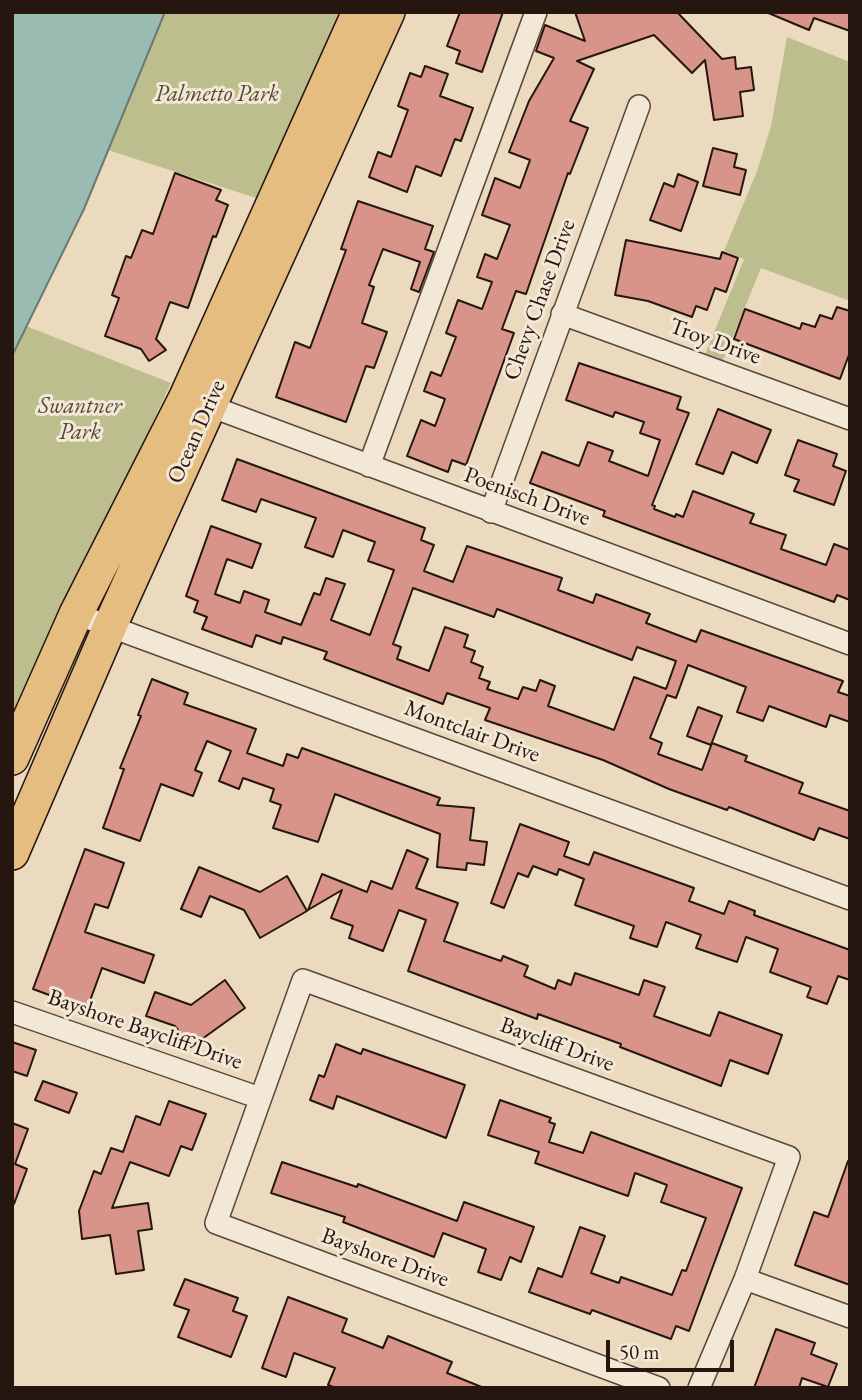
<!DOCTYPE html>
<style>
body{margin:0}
#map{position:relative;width:862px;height:1400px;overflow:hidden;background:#ecdabf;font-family:"EB Garamond",serif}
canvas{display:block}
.frame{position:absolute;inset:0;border:14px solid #251610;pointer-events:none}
.scale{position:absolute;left:606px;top:1340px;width:128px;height:32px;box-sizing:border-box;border:4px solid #251610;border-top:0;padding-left:9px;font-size:21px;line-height:24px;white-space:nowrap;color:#251610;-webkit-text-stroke:5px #f3e7d5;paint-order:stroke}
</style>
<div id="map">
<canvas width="862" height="1400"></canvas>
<div class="frame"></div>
<div class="scale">50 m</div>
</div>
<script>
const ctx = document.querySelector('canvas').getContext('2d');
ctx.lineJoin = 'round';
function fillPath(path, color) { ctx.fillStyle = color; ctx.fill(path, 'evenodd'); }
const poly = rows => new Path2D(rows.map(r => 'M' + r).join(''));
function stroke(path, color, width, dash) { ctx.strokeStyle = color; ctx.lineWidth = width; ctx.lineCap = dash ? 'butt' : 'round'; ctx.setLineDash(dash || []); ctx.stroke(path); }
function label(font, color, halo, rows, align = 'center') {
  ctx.font = font + ' "EB Garamond",serif'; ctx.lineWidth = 6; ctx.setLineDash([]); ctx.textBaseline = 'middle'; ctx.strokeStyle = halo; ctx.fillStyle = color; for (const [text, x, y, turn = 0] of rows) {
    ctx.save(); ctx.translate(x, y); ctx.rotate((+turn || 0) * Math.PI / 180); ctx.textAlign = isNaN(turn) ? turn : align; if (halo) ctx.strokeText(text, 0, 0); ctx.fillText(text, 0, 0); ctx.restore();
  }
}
fillPath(poly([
 [165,12,342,12,259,199,108,150],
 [787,37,850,62,850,301,761,268,722,363,704,357,744,259,724,251,757,171,771,126],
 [26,326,171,383,12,723,12,356]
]), '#bdbe8e');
const water = poly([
 [12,12,165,12,84,209,12,356,12,12]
]);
fillPath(water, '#99bbb2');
stroke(water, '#6b7971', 2);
const building = poly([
 [460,12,503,12,482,72,456,63,460,51,447,46,460,12],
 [575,12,677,12,722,59,735,57,736,69,751,67,754,90,740,92,743,116,714,120,705,60,692,73,654,35,577,61,594,69,570,121,588,128,570,174,568,173,526,294,516,291,502,329,514,333,466,465,452,460,448,472,407,456,421,420,435,426,445,399,424,391,431,372,441,376,456,337,446,333,458,300,482,309,492,282,477,277,485,254,497,259,510,225,482,215,495,178,520,188,530,160,509,152,529,101,554,58,536,51,545,25,585,41,575,12],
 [766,12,850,12,850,31,814,18,809,30,766,12],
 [425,66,448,74,440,96,473,108,461,141,455,139,441,176,416,166,407,192,369,177,378,152,391,157,408,110,398,106,410,73,421,77,425,66],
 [713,148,737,154,734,167,746,170,740,195,703,186,713,148],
 [175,173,221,190,216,200,228,205,216,237,213,236,188,308,170,302,156,339,166,350,149,361,141,349,105,336,119,298,112,295,126,256,131,258,142,230,153,234,175,173],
 [678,174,698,182,681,231,650,220,664,183,674,187,678,174],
 [358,201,433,226,425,249,434,252,419,292,411,289,420,262,383,249,369,285,374,287,362,323,387,332,374,368,366,366,346,422,276,397,295,342,310,348,346,250,341,249,358,201],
 [626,240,720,259,722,252,738,258,726,292,715,288,707,310,696,306,692,317,648,301,615,295,626,240],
 [837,307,850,311,850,352,840,379,734,339,745,309,800,329,802,323,815,327,820,315,832,319,837,307],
 [579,363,681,397,677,409,689,413,652,505,655,506,654,509,675,517,676,514,683,517,693,491,754,514,750,523,786,535,781,549,826,565,834,544,850,550,850,600,837,595,834,602,603,516,605,511,530,483,542,452,579,466,588,442,613,451,609,461,648,476,660,440,640,433,644,422,615,412,613,417,566,400,579,363],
 [718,409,771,430,757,463,732,452,723,474,696,464,718,409],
 [798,440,837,454,833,466,846,471,834,505,794,491,799,480,785,475,798,440],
 [237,459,425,528,421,540,434,545,424,571,453,582,467,546,562,578,558,590,593,603,596,594,650,614,646,623,696,642,701,630,843,681,838,692,850,696,850,722,830,715,826,727,769,706,763,721,737,712,746,687,688,665,676,698,667,695,650,738,662,743,658,754,702,770,712,743,747,756,745,761,803,783,799,793,850,811,850,839,819,828,814,840,729,807,727,810,669,789,603,760,485,720,490,708,447,693,443,704,324,659,327,652,283,637,281,644,256,635,252,647,202,629,207,617,194,612,198,601,186,596,211,526,261,544,252,568,227,559,215,594,240,603,244,591,269,600,265,612,301,625,314,593,320,595,326,578,345,584,331,620,370,635,394,570,368,561,375,542,343,530,333,557,305,547,316,518,261,499,256,512,222,500,237,459],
 [413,588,494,617,497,609,632,660,637,647,676,661,666,689,634,677,614,730,548,706,555,686,540,680,536,691,523,687,518,699,487,689,490,682,479,678,483,667,471,662,475,651,464,647,468,635,445,627,429,671,397,659,401,647,393,644,413,588],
 [152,679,188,693,184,704,256,729,247,753,283,766,287,754,298,758,302,748,440,798,437,805,474,808,470,840,487,842,484,865,467,863,466,870,437,867,440,834,335,794,318,842,273,828,281,805,270,801,274,789,243,778,239,789,219,781,231,751,207,741,195,770,202,773,193,796,161,784,140,841,103,828,124,769,120,768,141,716,138,715,152,679],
 [698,707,722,716,711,745,687,736,698,707],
 [520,824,569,842,564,856,589,865,594,852,694,888,689,901,724,914,729,901,755,911,754,915,850,950,850,980,838,976,827,1004,807,997,811,987,770,972,778,949,746,937,737,962,696,948,701,935,666,922,657,947,630,938,634,926,575,905,584,879,559,869,557,875,533,866,528,877,518,873,504,908,491,903,520,824],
 [85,849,124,863,108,908,95,904,85,932,154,955,144,983,102,968,87,1009,33,989,85,849],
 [407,850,428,859,416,888,458,903,444,941,501,961,503,956,528,966,524,976,555,989,558,980,571,985,575,973,639,995,644,980,665,987,654,1016,710,1036,719,1012,782,1035,768,1074,730,1060,721,1086,620,1047,621,1044,538,1014,537,1019,408,971,426,920,399,910,383,951,349,938,353,926,331,918,342,890,308,910,322,874,367,892,371,881,392,889,407,850],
 [199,867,260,892,287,876,307,911,260,938,244,910,210,896,201,917,181,909,199,867],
 [225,980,245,1008,191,1047,175,1026,146,1016,155,992,191,1005,225,980],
 [12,1042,36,1050,27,1076,12,1071,12,1042],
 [336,1044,361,1054,363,1049,465,1085,446,1138,337,1096,333,1109,310,1100,319,1075,324,1077,336,1044],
 [43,1081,77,1093,69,1113,35,1100,43,1081],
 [500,1100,551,1118,549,1122,555,1124,549,1142,583,1153,591,1132,742,1188,689,1331,676,1326,671,1339,592,1310,590,1314,529,1292,538,1268,562,1277,580,1227,605,1236,591,1273,619,1283,621,1277,672,1295,682,1270,686,1271,706,1218,661,1202,667,1185,635,1173,628,1196,535,1163,539,1152,488,1135,500,1100],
 [169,1101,206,1114,192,1150,181,1146,169,1176,130,1162,112,1208,148,1203,152,1229,138,1231,144,1270,116,1274,110,1235,82,1239,79,1211,94,1171,101,1174,111,1148,123,1152,136,1116,160,1125,169,1101],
 [12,1123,28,1129,15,1164,27,1169,14,1204,12,1204,12,1123],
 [848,1161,850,1161,850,1285,795,1265,814,1212,828,1217,848,1161],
 [282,1162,357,1187,358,1184,457,1221,464,1202,534,1227,521,1262,510,1257,501,1280,478,1272,486,1249,443,1233,434,1257,343,1222,345,1217,271,1193,282,1162],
 [185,1279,238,1298,233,1311,247,1316,231,1357,178,1337,189,1310,174,1305,185,1279],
 [288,1297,347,1319,342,1332,383,1348,388,1336,452,1362,447,1373,484,1388,336,1388,328,1385,335,1368,294,1353,286,1377,262,1368,288,1297],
 [776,1329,815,1343,811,1354,837,1364,828,1387,802,1378,799,1388,754,1388,776,1329]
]);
fillPath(building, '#d9948a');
stroke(building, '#251610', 2);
const minor = poly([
 [562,314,850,419],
 [199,402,850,644],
 [369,466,536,12],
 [491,512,639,106],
 [76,614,850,899],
 [12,1012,260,1098],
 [745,1279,850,1317],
 [659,1388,216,1223,303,980,789,1157,745,1279,699,1388]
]);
const primary = poly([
 [12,758,76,614,186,397,359,12],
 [12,853,110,626,388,12]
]);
stroke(minor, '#57473c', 24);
stroke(primary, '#251610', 36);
stroke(minor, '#f3e7d5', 21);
stroke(primary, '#e6bd80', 33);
label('italic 23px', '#534836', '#f3e7d5', [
 ["Palmetto Park",217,95],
 ["Swantner",80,407],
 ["Park",80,433]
]);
label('23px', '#251610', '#f3e7d5', [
 ["Chevy Chase Drive",540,300,-70],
 ["Troy Drive",715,342,20],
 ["Ocean Drive",197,432,-66],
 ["Poenisch Drive",527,497,20],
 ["Montclair Drive",472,732,20],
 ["Bayshore Baycliff Drive",145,1030,19],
 ["Baycliff Drive",557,1045,20],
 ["Bayshore Drive",385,1258,20]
]);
</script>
